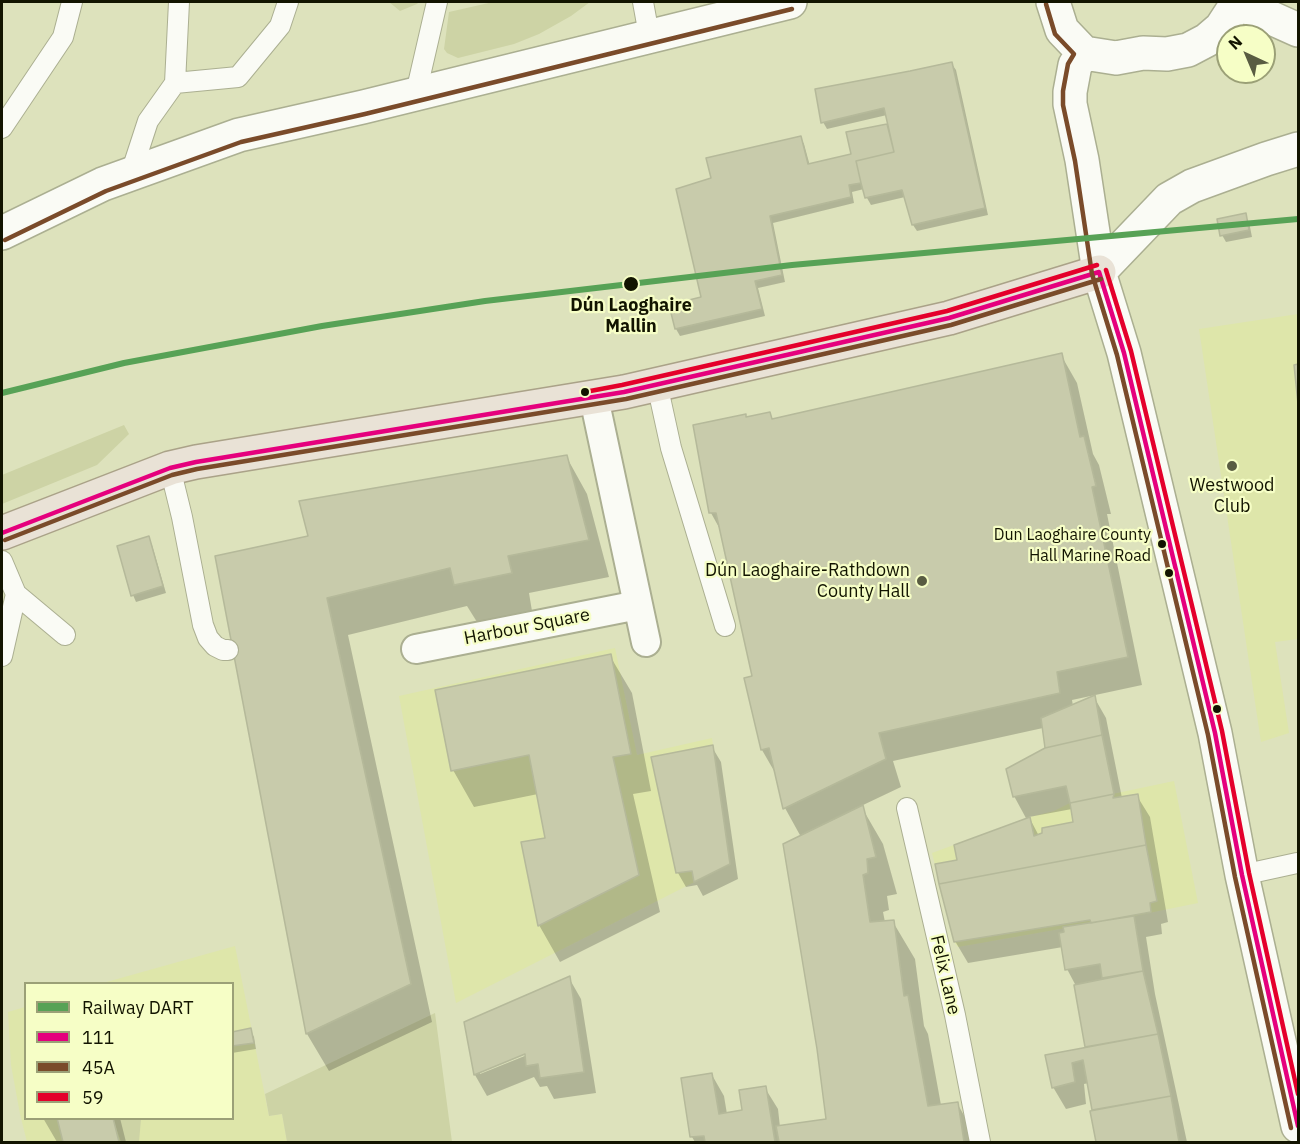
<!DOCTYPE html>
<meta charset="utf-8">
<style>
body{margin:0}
#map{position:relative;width:1300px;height:1144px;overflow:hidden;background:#dde2bc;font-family:"IBM Plex Sans",sans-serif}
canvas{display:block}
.frame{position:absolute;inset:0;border:3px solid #121400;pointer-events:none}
.legend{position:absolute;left:24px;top:982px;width:210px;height:138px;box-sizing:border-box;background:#f6fec6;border:2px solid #9ba077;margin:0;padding:8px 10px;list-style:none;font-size:18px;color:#121400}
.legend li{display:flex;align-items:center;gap:12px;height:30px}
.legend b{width:30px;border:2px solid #9ba077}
.north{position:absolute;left:1216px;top:24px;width:60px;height:60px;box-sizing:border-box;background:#f6fec6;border:2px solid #9ba077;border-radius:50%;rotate:316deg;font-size:16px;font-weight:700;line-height:24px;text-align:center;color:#121400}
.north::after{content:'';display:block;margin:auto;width:21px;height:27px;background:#595c42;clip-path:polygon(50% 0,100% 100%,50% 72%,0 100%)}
</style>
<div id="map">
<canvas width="1300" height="1144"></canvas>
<div class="frame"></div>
<ul class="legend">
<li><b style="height:8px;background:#57a256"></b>Railway DART</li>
<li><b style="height:8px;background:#e5007d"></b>111</li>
<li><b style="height:8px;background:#7a4b2a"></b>45A</li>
<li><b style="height:8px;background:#e4002b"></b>59</li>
</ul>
<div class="north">N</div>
</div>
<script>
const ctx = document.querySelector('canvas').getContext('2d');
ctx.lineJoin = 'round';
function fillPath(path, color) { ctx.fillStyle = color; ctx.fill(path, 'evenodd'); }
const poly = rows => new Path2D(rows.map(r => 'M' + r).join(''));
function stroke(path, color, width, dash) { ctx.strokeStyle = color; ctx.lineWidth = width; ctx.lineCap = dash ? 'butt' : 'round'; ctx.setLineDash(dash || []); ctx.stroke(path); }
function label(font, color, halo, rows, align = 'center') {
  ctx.font = font + ' "IBM Plex Sans",sans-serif'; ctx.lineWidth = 4.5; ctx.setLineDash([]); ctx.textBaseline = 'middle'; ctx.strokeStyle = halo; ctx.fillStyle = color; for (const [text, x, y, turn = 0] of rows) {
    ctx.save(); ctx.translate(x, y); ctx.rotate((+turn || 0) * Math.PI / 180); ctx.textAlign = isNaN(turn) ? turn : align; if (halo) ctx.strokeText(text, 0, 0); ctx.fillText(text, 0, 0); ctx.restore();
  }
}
fillPath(poly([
 [1298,314,1298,639,1275,642,1289,733,1261,742,1199,329],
 [615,648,637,755,712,738,730,864,456,1003,399,696],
 [1174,781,1198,903,1134,916,958,947,954,942,932,853,1030,817,1054,811,1070,803],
 [235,946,269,1116,282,1114,287,1142,27,1142,20,1114,11,1065,8,1012,25,1007,26,1118,232,1118,232,984,103,983]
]), '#dee6aa');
fillPath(poly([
 [389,2,419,2,417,4,400,11],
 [493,2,590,2,571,16,539,34,514,44,458,58,447,53,444,49,449,12],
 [124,425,129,434,97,465,2,504,2,475],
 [435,1013,452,1142,287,1142,282,1114,269,1116,265,1094],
 [113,1119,141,1119,139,1142,121,1142]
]), '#cdd3a5');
fillPath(poly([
 [951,63,956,70,988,215,917,231,913,225,905,197,871,205,867,198,864,189,852,192,854,203,773,223,785,282,758,288,765,316,680,336,676,329,671,306,703,298,713,179,800,137,804,144,810,166,852,155,848,134,889,125,887,115,827,129,823,122],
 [1245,215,1249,222,1252,237,1226,242,1222,235],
 [1061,355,1077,383,1093,454,1099,465,1111,514,1107,514,1142,685,1072,700,1073,706,1094,697,1106,718,1122,798,1137,796,1150,817,1168,922,1161,924,1162,934,1146,937,1155,994,1187,1142,1097,1142,1092,1112,1094,1110,1089,1083,1084,1084,1086,1104,1066,1109,1053,1087,1047,1056,1086,1049,1076,986,1067,969,1063,947,968,963,955,941,959,861,1027,820,1014,796,1047,749,1043,728,893,761,901,787,861,806,883,844,897,894,887,896,889,910,883,912,885,922,893,922,915,959,924,1026,928,1034,941,1105,957,1103,979,1142,695,1142,692,1137,683,1080,712,1075,724,1096,727,1114,744,1111,765,1088,778,1109,780,1127,828,1120,801,837,785,808,777,776,762,750,746,679,754,677,721,531,711,513,745,415,747,419,770,414,773,420],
 [1072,809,1075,823,1039,836,1029,817],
 [566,456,587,494,609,577,529,593,532,611,477,622,467,606,348,635,432,1022,329,1071,307,1034,217,557,310,537],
 [148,538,152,545,166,593,136,602,133,595],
 [610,656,632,693,651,791,633,794,660,912,560,962,539,925,522,844,547,839,538,794,474,807,453,770],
 [712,747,721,762,738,879,703,896,697,885,686,887,678,873,652,758],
 [569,978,581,999,596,1093,554,1099,547,1086,540,1087,534,1077,487,1096,475,1075],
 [531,1050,532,1053,480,1074,480,1071],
 [250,1030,254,1037,256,1049,232,1053,232,1033],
 [43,1118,120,1118,126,1142,57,1142]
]), '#0003');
const building = poly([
 [952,62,985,208,912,225,902,190,865,198,861,183,856,161,894,152,884,108,821,123,815,89,910,71,952,62],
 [887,124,894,152,856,161,861,183,849,185,851,197,770,216,782,275,755,281,762,309,675,329,669,305,701,297,676,189,711,178,706,158,801,136,808,164,851,154,846,132,887,124],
 [1246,213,1249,230,1220,236,1217,219,1246,213],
 [1062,353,1080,437,1084,436,1096,486,1092,487,1128,657,1057,672,1060,693,879,733,886,759,783,809,769,748,761,750,744,678,752,676,740,622,716,513,709,513,693,425,746,414,746,417,770,412,772,419,1062,353],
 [1298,364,1298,404,1294,365,1298,364],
 [567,455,589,540,508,556,512,573,454,585,450,568,327,598,411,984,306,1034,215,556,308,536,299,501,567,455],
 [149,536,163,586,131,596,117,546,149,536],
 [611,654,631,754,613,757,639,875,538,926,521,842,545,838,529,755,451,771,435,690,611,654],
 [1095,695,1102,735,1045,748,1041,718,1095,695],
 [1102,735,1114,794,1070,803,1066,786,1013,797,1006,769,1045,748,1102,735],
 [713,745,730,864,694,882,692,871,676,873,651,757,713,745],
 [1114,794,1113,798,1138,794,1146,845,939,884,935,864,957,860,954,845,1030,817,1034,836,1042,833,1042,828,1073,822,1070,803,1114,794],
 [863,805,876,857,867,859,868,873,863,875,870,922,894,920,904,996,908,995,928,1106,958,1102,964,1142,779,1142,776,1126,826,1119,817,1049,783,844,863,805],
 [1146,845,1157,901,1150,903,1151,912,1091,923,1090,920,954,942,939,884,1146,845],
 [1134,916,1143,971,1102,978,1100,964,1065,970,1059,933,1064,932,1063,927,1134,916],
 [1143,971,1158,1034,1085,1047,1074,985,1143,971],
 [570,976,584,1072,540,1078,538,1064,526,1066,525,1054,474,1075,464,1022,570,976],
 [251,1028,254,1043,232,1046,232,1032,251,1028],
 [1158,1034,1171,1096,1092,1110,1083,1060,1072,1063,1075,1082,1052,1088,1045,1055,1158,1034],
 [712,1073,719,1114,742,1110,739,1090,766,1086,775,1142,705,1142,704,1136,690,1137,681,1078,712,1073],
 [1171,1096,1179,1142,1096,1142,1090,1111,1171,1096],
 [57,1118,113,1118,119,1142,63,1142,57,1118]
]);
fillPath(building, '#c8cbab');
stroke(building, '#b5b99a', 1.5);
const service = poly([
 [643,2,649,35],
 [175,83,238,77,280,26,288,2],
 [416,93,437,2],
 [2,128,63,37,72,2],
 [131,173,148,121,175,83,179,2],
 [657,384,671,448,725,626],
 [170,468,182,517,203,625,208,638,215,646,223,650,228,650],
 [2,561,16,594,65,635],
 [2,656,16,594],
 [907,808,955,1015,980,1142],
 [1242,875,1297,863]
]);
const pedestrian = poly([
 [594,398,646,642],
 [416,649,638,605]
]);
const minor = poly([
 [1238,3,1298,30]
]);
const tertiary = poly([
 [1053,2,1062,30,1084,53,1116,58,1143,53,1167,54,1188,50,1207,40,1221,28,1238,2],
 [1084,53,1075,65,1070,92,1070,104,1082,160,1099,272],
 [2,233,103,184,239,135,363,107,790,2]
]);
const secondary = poly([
 [1298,149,1266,159,1192,186,1169,199,1099,272,1124,353,1215,733,1242,875,1298,1126]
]);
const trunk = poly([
 [2,533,170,468,196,462,624,392,949,318,1099,272]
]);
stroke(service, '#abaf91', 22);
stroke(pedestrian, '#abaf91', 32);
stroke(minor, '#abaf91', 36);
stroke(tertiary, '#abaf91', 36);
stroke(secondary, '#abaf91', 36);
stroke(trunk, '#aaa288', 36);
stroke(service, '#fafbf5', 20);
stroke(pedestrian, '#fafbf5', 28);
stroke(minor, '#fafbf5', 33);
stroke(tertiary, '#fafbf5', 33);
stroke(secondary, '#fafbf5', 33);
stroke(trunk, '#e9e2d6', 33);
stroke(poly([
 [1099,272,1124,353,1215,733,1242,875,1298,1126],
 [2,533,170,468,196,462,624,392,949,318,1099,272]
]), '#e5007d', 4.5);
stroke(poly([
 [1046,4,1055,34,1074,54,1068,64,1063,91,1063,105,1075,161,1092,274,1117,355,1208,735,1235,877,1291,1128],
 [5,240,106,191,241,142,365,114,792,9],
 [5,540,172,475,197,469,626,399,951,325,1101,279]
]), '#7a4b2a', 4.5);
stroke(poly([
 [1106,270,1131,351,1222,731,1249,873,1298,1094],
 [585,392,622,385,947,311,1097,265]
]), '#e4002b', 4.5);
stroke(poly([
 [2,393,124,363,322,326,485,301,792,265,1298,219]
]), '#57a256', 6);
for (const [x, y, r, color] of [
 [631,284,8,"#121400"],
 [585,392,5,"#121400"],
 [1232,466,6,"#595c42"],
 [1162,544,5,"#121400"],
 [1169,573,5,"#121400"],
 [922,581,6,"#595c42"],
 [1217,709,5,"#121400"]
]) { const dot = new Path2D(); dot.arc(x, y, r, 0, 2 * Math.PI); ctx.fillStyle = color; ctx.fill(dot); stroke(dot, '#f6fec6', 2); }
label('16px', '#121400', '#f6fec6', [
 ["Dun Laoghaire County",1151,535],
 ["Hall Marine Road",1151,556]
], 'right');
label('bold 18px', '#121400', '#f6fec6', [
 ["Dún Laoghaire",631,306],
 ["Mallin",631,327]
]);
label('18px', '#121400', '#f6fec6', [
 ["Westwood",1232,486],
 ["Club",1232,507],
 ["Dún Laoghaire-Rathdown",910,571,"right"],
 ["County Hall",910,592,"right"]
]);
label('18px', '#121400', '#f6fec6', [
 ["Harbour Square",527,627,-11],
 ["Felix Lane",945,975,77]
]);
</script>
